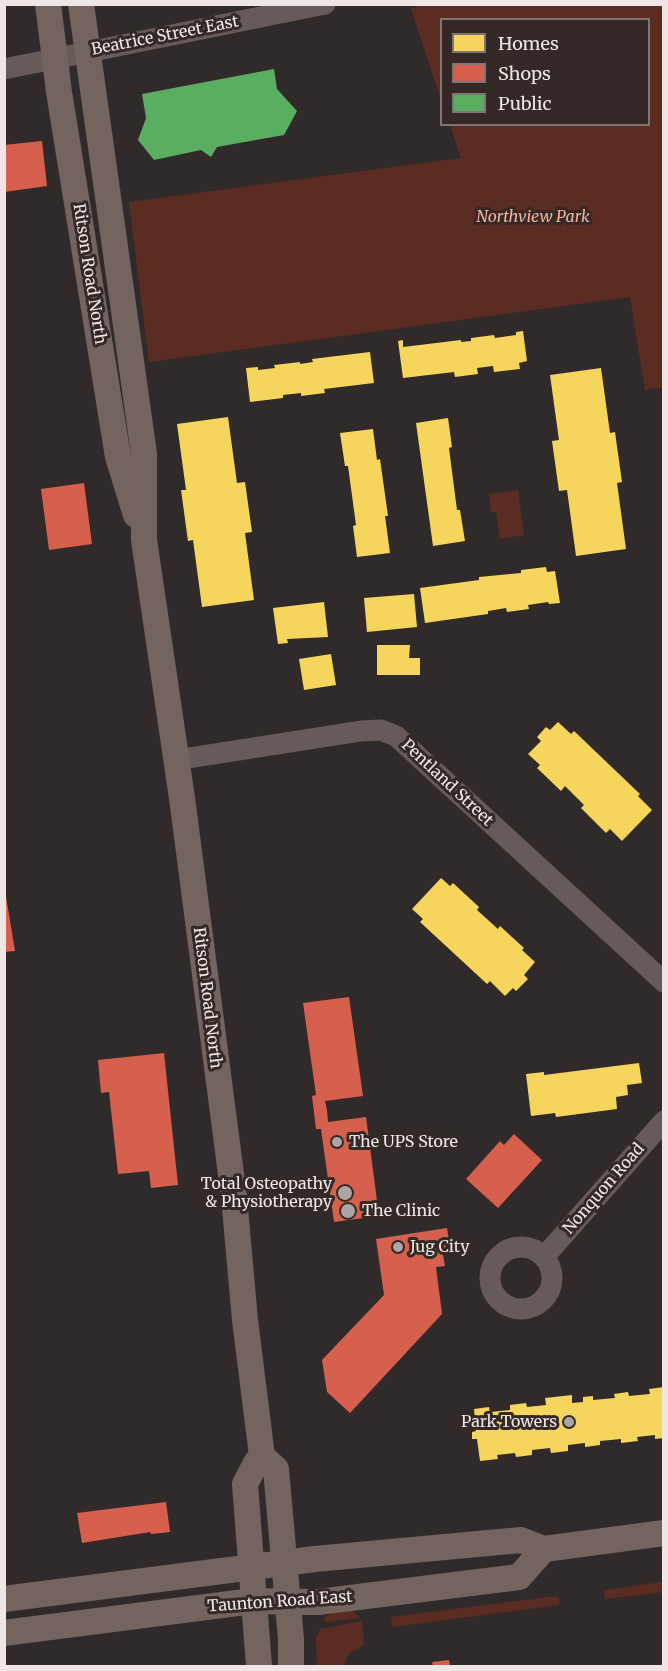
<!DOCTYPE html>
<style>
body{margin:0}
#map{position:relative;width:668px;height:1671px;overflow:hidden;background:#302b2a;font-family:Merriweather,serif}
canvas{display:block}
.frame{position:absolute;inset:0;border:6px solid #efe7e5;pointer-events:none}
.legend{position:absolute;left:440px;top:18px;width:210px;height:108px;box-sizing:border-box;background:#342926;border:2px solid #7f7572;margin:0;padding:8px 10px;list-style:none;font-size:18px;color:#efe7e5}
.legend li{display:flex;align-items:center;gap:12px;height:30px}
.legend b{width:30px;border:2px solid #7f7572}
</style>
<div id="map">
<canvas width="668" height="1671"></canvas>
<div class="frame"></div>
<ul class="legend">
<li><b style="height:16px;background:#f6d55c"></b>Homes</li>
<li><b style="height:16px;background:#d6604d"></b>Shops</li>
<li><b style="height:16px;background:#5aae61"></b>Public</li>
</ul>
</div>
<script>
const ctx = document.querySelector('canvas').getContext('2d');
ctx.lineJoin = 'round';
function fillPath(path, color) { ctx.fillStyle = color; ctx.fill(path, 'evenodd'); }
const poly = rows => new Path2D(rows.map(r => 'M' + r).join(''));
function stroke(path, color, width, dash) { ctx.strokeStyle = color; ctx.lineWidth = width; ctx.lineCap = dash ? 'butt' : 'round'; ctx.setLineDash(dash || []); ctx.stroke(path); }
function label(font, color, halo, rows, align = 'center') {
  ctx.font = font + ' Merriweather,serif'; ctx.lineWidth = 6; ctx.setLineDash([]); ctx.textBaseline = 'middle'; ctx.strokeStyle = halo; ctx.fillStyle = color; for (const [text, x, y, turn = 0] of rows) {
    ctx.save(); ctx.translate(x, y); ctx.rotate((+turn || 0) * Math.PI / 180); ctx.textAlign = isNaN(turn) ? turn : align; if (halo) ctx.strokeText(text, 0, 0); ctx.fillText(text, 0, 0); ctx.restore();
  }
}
fillPath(poly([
 [423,4,663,5,663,387,645,390,630,297,149,362,129,202,461,158,450,125,648,124,648,20,442,20,441,100,411,9],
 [518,490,524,535,500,539,496,512,491,512,489,494],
 [663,1582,663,1592,605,1599,604,1590],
 [556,1596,560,1599,559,1605,392,1627,391,1617],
 [352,1610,360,1618,327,1622,323,1618,334,1612],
 [362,1621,364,1645,350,1653,346,1659,344,1666,317,1666,316,1638,320,1629]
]), '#5b2d22');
fillPath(poly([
 [523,331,527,361,519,363,520,369,494,372,493,366,477,368,478,374,455,377,454,372,403,378,398,341,403,340,403,347,461,340,461,342,471,341,471,338,494,335,495,338,516,335,516,332],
 [370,352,374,383,324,389,325,393,301,396,301,393,283,395,283,398,250,402,246,368,258,367,258,370,275,368,274,365,300,362,300,364,313,362,312,359],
 [601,368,610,433,615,432,622,482,617,483,626,549,576,556,567,490,559,491,552,441,559,440,550,375],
 [228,417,237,483,245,482,252,532,245,533,254,600,202,607,193,540,188,541,181,490,186,490,177,424],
 [448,418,452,447,449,448,457,510,460,510,465,541,433,546,416,423],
 [373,429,377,460,380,459,388,516,385,516,390,553,357,557,353,526,356,525,348,466,345,466,340,433],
 [546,567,547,572,555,571,560,603,549,604,548,602,528,605,529,609,507,612,506,608,488,611,488,614,425,623,420,588,479,580,479,577,521,573,521,570],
 [414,594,417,627,367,632,364,598],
 [324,602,328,637,287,639,288,643,278,644,273,608],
 [377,645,410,645,409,658,420,658,420,675,377,675],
 [331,654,336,685,304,690,299,659],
 [558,722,571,734,574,731,640,794,638,796,652,810,622,841,610,829,606,833,581,808,584,805,565,786,561,791,537,768,540,765,528,754,541,741,537,737,546,727,550,730],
 [441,878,450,886,453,883,479,907,477,910,498,929,500,926,524,948,522,950,535,962,524,975,528,979,516,991,513,988,505,996,490,981,487,984,420,922,423,919,412,909],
 [639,1063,642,1083,627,1085,628,1095,616,1097,617,1109,556,1117,555,1113,531,1116,526,1074,544,1072,544,1075],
 [664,1387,664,1438,655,1439,655,1435,637,1437,638,1441,621,1443,621,1439,600,1441,600,1445,585,1447,585,1443,568,1445,568,1451,551,1453,550,1448,532,1450,532,1455,516,1457,515,1453,497,1455,498,1459,480,1461,477,1439,472,1439,472,1432,476,1431,474,1409,489,1407,490,1412,510,1410,510,1405,526,1403,527,1407,546,1405,545,1398,572,1395,572,1403,583,1402,583,1397,593,1396,593,1400,615,1398,614,1394,628,1392,629,1396,650,1394,649,1389]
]), '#f6d55c');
fillPath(poly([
 [42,141,47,186,4,192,4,145],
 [84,483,92,544,49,550,41,489],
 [4,884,15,951,4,952],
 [349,997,363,1096,325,1101,327,1110,328,1122,366,1117,379,1216,334,1222,321,1129,316,1129,312,1096,316,1095,303,1003],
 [164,1053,178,1185,151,1188,149,1171,118,1174,109,1092,101,1093,98,1060],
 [514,1134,542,1160,498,1208,466,1179,500,1141,504,1145],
 [447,1228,451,1254,443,1255,445,1266,436,1267,442,1314,350,1413,327,1392,322,1360,384,1295,376,1239],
 [166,1502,170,1532,151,1534,150,1532,82,1543,77,1513],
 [449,1660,450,1666,433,1666,432,1662]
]), '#d6604d');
fillPath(poly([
 [274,69,277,89,297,111,284,135,217,147,211,157,201,150,154,160,138,140,146,118,142,94]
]), '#5aae61');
stroke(poly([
 [4,69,325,4],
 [176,760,361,731,381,730,396,736,664,982],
 '490 1278a31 31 0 1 1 62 0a31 31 0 1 1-62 0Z',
 [544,1257,664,1121]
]), '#675b59', 21);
stroke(poly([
 [48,4,59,92,118,457,136,515],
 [81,4,144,454,144,540,182,798,234,1197,245,1320,262,1456,276,1469,291,1639,291,1666],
 [4,1599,315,1559,521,1540,544,1549,664,1533],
 [4,1633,253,1601,318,1602,519,1577,544,1549],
 [259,1666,245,1484,256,1463,262,1456]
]), '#736460', 26);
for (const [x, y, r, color] of [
 [337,1142,6,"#aca5a4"],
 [345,1193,8,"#aca5a4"],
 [348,1211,8,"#aca5a4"],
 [398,1247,6,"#aca5a4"],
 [569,1422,6,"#aca5a4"]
]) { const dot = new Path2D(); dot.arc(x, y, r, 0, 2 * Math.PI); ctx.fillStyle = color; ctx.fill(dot); stroke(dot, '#342926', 2); }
label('16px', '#efe7e5', '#342926', [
 ["Beatrice Street East",165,36,-11],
 ["Ritson Road North",89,274,81],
 ["Pentland Street",447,783,43],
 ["Ritson Road North",207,998,83],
 ["Nonquon Road",604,1189,-49],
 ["Taunton Road East",280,1602,-4]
]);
label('italic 16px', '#f8b09e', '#342926', [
 ["Northview Park",533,217]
]);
label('16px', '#efe7e5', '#342926', [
 ["The UPS Store",349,1142],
 ["Total Osteopathy",332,1184,"right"],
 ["& Physiotherapy",332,1202,"right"],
 ["The Clinic",362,1211],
 ["Jug City",410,1247],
 ["Park Towers",557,1422,"right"]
], 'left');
</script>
